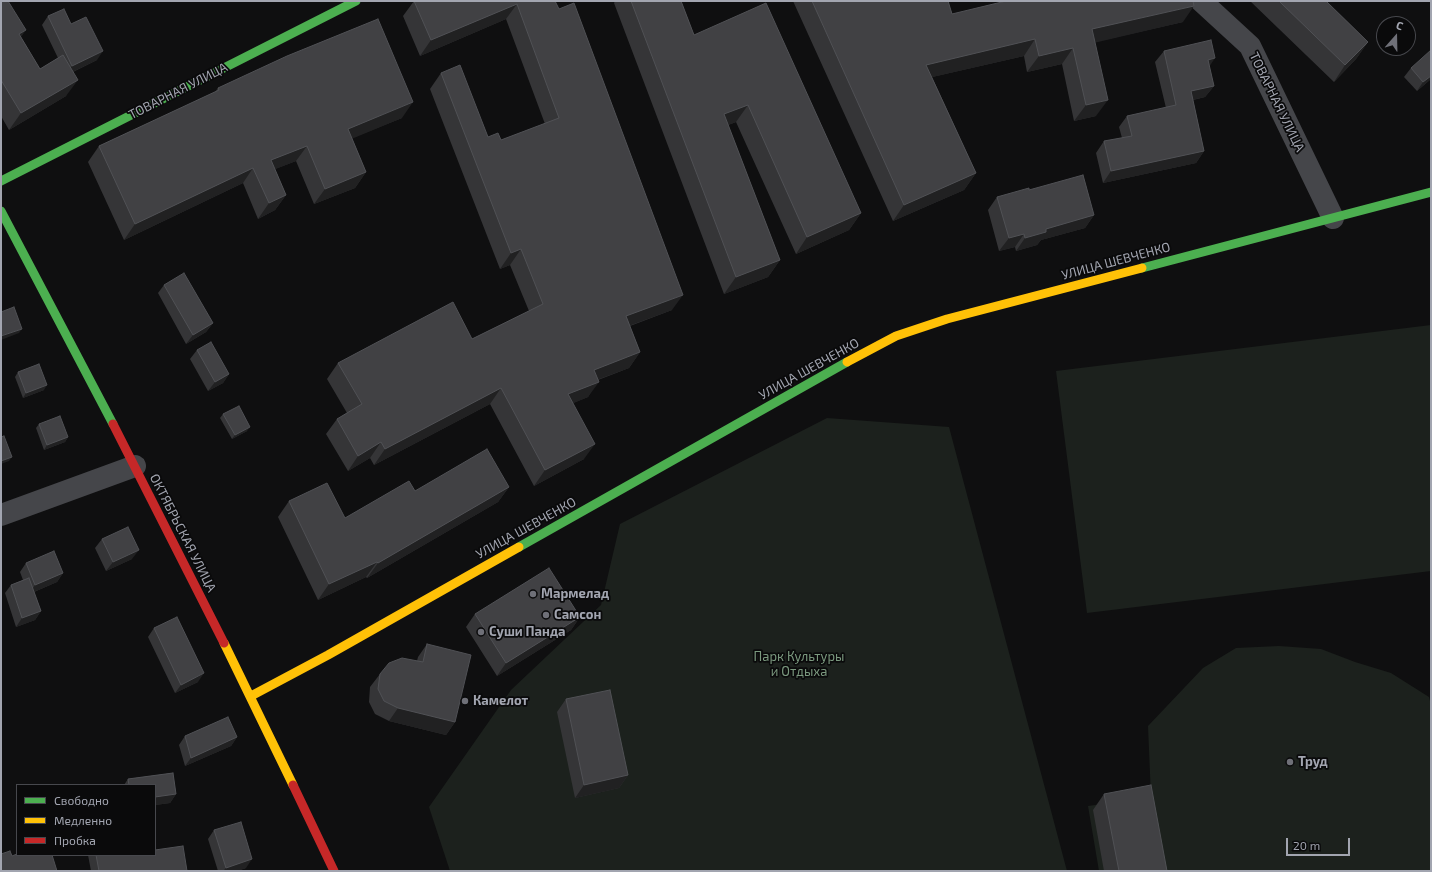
<!DOCTYPE html>
<meta charset="utf-8">
<style>
body{margin:0}
#map{position:relative;width:1432px;height:872px;overflow:hidden;background:#0f0f10;font-family:"Exo 2",sans-serif}
canvas{display:block}
.frame{position:absolute;inset:0;border:2px solid #a2a5b0;pointer-events:none}
.legend{position:absolute;left:16px;top:784px;width:140px;height:72px;box-sizing:border-box;background:#0a0a0b;border:1px solid #47484d;margin:0;padding:5px 7px;list-style:none;font-size:12px;color:#a2a5b0}
.legend li{display:flex;align-items:center;gap:8px;height:20px}
.legend b{width:20px;border:1px solid #47484d}
.north{position:absolute;left:1376px;top:16px;width:40px;height:40px;box-sizing:border-box;background:#0a0a0b;border:1px solid #47484d;border-radius:50%;rotate:20deg;font-size:11px;font-weight:700;line-height:16px;text-align:center;color:#a2a5b0}
.north::after{content:'';display:block;margin:auto;width:14px;height:18px;background:#6f7078;clip-path:polygon(50% 0,100% 100%,50% 72%,0 100%)}
.scale{position:absolute;left:1286px;top:838px;width:64px;height:18px;box-sizing:border-box;border:2px solid #a2a5b0;border-top:0;padding-left:5px;font-size:12px;line-height:14px;white-space:nowrap;color:#a2a5b0;-webkit-text-stroke:3px #0a0a0b;paint-order:stroke}
</style>
<div id="map">
<canvas width="1432" height="872"></canvas>
<div class="frame"></div>
<ul class="legend">
<li><b style="height:5px;background:#4caf50"></b>Свободно</li>
<li><b style="height:5px;background:#ffc107"></b>Медленно</li>
<li><b style="height:5px;background:#c62828"></b>Пробка</li>
</ul>
<div class="north">С</div>
<div class="scale">20 m</div>
</div>
<script>
const ctx = document.querySelector('canvas').getContext('2d');
ctx.lineJoin = 'round';
function fillPath(path, color) { ctx.fillStyle = color; ctx.fill(path, 'evenodd'); }
const poly = rows => new Path2D(rows.map(r => 'M' + r).join(''));
function stroke(path, color, width, dash) { ctx.strokeStyle = color; ctx.lineWidth = width; ctx.lineCap = dash ? 'butt' : 'round'; ctx.setLineDash(dash || []); ctx.stroke(path); }
function label(font, color, halo, rows, align = 'center') {
  ctx.font = font + ' "Exo 2",sans-serif'; ctx.lineWidth = 3.5; ctx.setLineDash([]); ctx.textBaseline = 'middle'; ctx.strokeStyle = halo; ctx.fillStyle = color; for (const [text, x, y, turn = 0] of rows) {
    ctx.save(); ctx.translate(x, y); ctx.rotate((+turn || 0) * Math.PI / 180); ctx.textAlign = isNaN(turn) ? turn : align; if (halo) ctx.strokeText(text, 0, 0); ctx.fillText(text, 0, 0); ctx.restore();
  }
}
fillPath(poly([
 [1431,325,1431,571,1087,613,1056,371],
 [827,418,949,427,1067,871,450,871,429,807,511,690,601,605,620,524],
 [1279,646,1321,649,1355,662,1391,673,1429,697,1431,705,1431,871,1099,871,1088,806,1151,797,1148,726,1203,668,1236,648]
]), '#1c211d');
stroke(poly([
 [1201,1,1250,46,1333,218],
 [1,515,135,466]
]), '#45464a', 22);
stroke(poly([
 [1,181,356,1],
 [1,211,113,424],
 [1142,268,1431,192],
 [519,547,847,362]
]), '#4caf50', 9);
stroke(poly([
 [847,362,896,336,947,319,1142,268],
 [224,643,293,785],
 [251,696,328,655,519,547]
]), '#ffc107', 9);
stroke(poly([
 [113,424,224,643],
 [293,785,334,871]
]), '#c62828', 9);
fillPath(poly([
 [1,1,21,37,40,69,58,58,42,25,48,16,71,24,97,60,73,72,66,96,9,130,1,116],
 [414,1,555,1,672,310,630,326,640,352,629,368,598,380,588,397,573,403,584,459,534,486,490,404,374,465,370,458,348,471,326,434,337,419,347,413,327,379,338,363,472,339,529,311,510,265,500,269,430,89,441,73,488,137,501,140,545,124,506,19,420,56,403,16],
 [615,1,681,1,694,35,861,213,849,230,796,254,736,122,728,125,780,260,768,277,724,294,614,3],
 [793,1,948,1,952,14,1183,22,1095,42,1096,116,1074,121,1062,64,1027,72,1024,56,932,77,976,173,964,190,893,221],
 [1250,1,1326,1,1368,42,1356,59,1334,82],
 [1164,51,1209,66,1214,86,1205,97,1193,100,1204,151,1196,163,1103,183,1096,153,1104,141,1122,138,1119,127,1127,116,1166,108,1155,62],
 [1411,68,1431,79,1417,91,1404,77],
 [218,88,402,118,352,138,366,172,355,188,314,204,296,161,275,169,286,195,275,210,258,219,243,183,124,240,88,162,99,146,215,92],
 [1029,190,1094,215,1085,228,1041,240,1037,245,1016,251,1015,247,999,251,988,210,997,197],
 [164,285,213,323,206,332,186,344,158,293],
 [197,350,229,374,223,383,208,391,190,359],
 [18,372,44,390,23,398,15,377],
 [223,414,247,431,232,439,220,418],
 [39,424,68,437,65,442,44,450,36,428],
 [509,487,498,502,367,578,366,577,318,600,278,517,289,501,345,518,415,491],
 [102,539,132,559,106,571,95,548],
 [26,563,63,573,57,582,34,592,41,611,35,620,16,627,5,593,11,585,23,580,20,572],
 [475,614,580,617,571,630,497,676,466,627],
 [154,628,198,682,175,693,148,637],
 [427,644,455,722,446,735,389,721,375,714,369,702,370,687,380,674,417,661,418,657],
 [566,699,628,775,619,788,575,798,557,712],
 [185,736,237,737,231,746,185,766,179,745],
 [173,773,176,794,170,803,155,805,155,785,124,785,128,779],
 [1104,794,1167,871,1104,871,1093,810],
 [214,830,246,868,237,871,218,871,208,839],
 [88,855,119,855,187,871,91,871]
]), '#353537');
fillPath(poly([
 [517,4,506,19,420,56,431,40],
 [1194,6,1183,22,1081,46,1092,29],
 [26,30,14,47,19,34],
 [1035,39,1024,56,915,81,926,65],
 [1368,42,1356,59,1334,82,1345,65],
 [1073,48,1062,64,1027,72,1039,56],
 [103,51,97,60,66,75,72,66],
 [1215,58,1207,70,1208,60],
 [1431,76,1431,79,1417,91,1423,82],
 [78,80,66,96,9,130,21,113],
 [1214,86,1205,97,1183,102,1191,91],
 [1108,100,1096,116,1074,121,1086,105],
 [413,102,402,118,337,145,348,129],
 [748,105,736,122,713,131,724,114],
 [307,146,296,161,260,175,271,160],
 [1204,151,1196,163,1103,183,1111,171],
 [253,168,243,183,124,240,135,224],
 [366,172,355,188,314,204,325,189],
 [976,173,964,190,893,221,904,205],
 [286,195,275,210,258,219,269,203],
 [861,213,849,230,796,254,807,237],
 [1094,215,1085,228,1041,240,1037,245,1016,251,1025,238,1046,229],
 [1024,234,1015,247,999,251,1009,238],
 [521,249,510,265,500,269,511,253],
 [780,260,768,277,724,294,736,277],
 [683,295,672,310,615,331,626,316],
 [213,323,206,332,186,344,193,335],
 [22,329,19,333,1,340,1,336],
 [640,352,629,368,583,385,594,370],
 [229,374,223,383,208,391,215,382],
 [599,382,588,397,557,410,568,394],
 [47,385,44,390,23,398,26,393],
 [501,388,490,404,374,465,385,449],
 [250,427,247,431,232,439,235,435],
 [68,437,65,442,44,450,47,445],
 [381,442,370,458,348,471,358,456],
 [595,444,584,459,534,486,545,470],
 [12,457,9,461,1,464,1,461],
 [509,487,498,502,367,578,378,563],
 [139,550,132,559,106,571,113,562],
 [377,562,366,577,318,600,329,584],
 [63,573,57,582,29,594,35,585],
 [41,611,35,620,16,627,22,618],
 [580,617,571,630,497,676,506,663],
 [204,673,198,682,175,693,181,685],
 [398,708,455,722,446,735,389,721],
 [237,737,231,746,185,766,191,758],
 [628,775,619,788,575,798,584,785],
 [176,794,170,803,155,805,155,797],
 [252,859,246,868,237,871,223,871,226,868]
]), '#212122');
const building = poly([
 [1,1,8,1,26,30,19,34,40,69,63,55,78,80,21,113,1,80,1,1],
 [414,1,555,1,559,9,574,3,683,295,626,316,640,352,594,370,599,382,568,394,595,444,545,470,501,388,385,449,381,442,358,456,337,419,362,404,338,363,453,302,472,339,543,304,521,249,511,253,441,73,460,65,488,137,498,133,501,140,559,118,517,4,431,40,414,1],
 [631,1,681,1,694,35,766,3,861,213,807,237,748,105,724,114,780,260,736,277,631,1],
 [812,1,948,1,952,14,1006,1,1193,1,1194,6,1092,29,1108,100,1086,105,1073,48,1039,56,1035,39,926,65,976,173,904,205,812,1],
 [1279,1,1326,1,1368,42,1345,65,1279,1],
 [64,9,71,24,86,17,103,51,72,66,48,16,64,9],
 [378,19,413,102,348,129,366,172,325,189,307,146,271,160,286,195,269,203,253,168,135,224,99,146,219,90,218,88,287,56,378,19],
 [1211,40,1215,58,1208,60,1214,86,1191,91,1204,151,1111,171,1104,141,1132,136,1127,116,1176,105,1164,51,1211,40],
 [1431,50,1431,76,1423,82,1411,68,1431,50],
 [1083,175,1094,215,1046,229,1046,232,1025,238,1024,234,1009,238,997,197,1029,188,1029,190,1083,175],
 [184,273,213,323,193,335,164,285,184,273],
 [14,307,22,329,1,336,1,312,14,307],
 [211,342,229,374,215,382,197,350,211,342],
 [39,364,47,385,26,393,18,372,39,364],
 [239,406,250,427,235,435,223,414,239,406],
 [60,416,68,437,47,445,39,424,60,416],
 [4,436,12,457,1,461,1,437,4,436],
 [487,449,509,487,378,563,377,562,329,584,289,501,327,483,345,518,409,481,415,491,487,449],
 [128,527,139,550,113,562,102,539,128,527],
 [54,551,63,573,35,585,26,563,54,551],
 [549,568,580,617,506,663,475,614,549,568],
 [29,578,41,611,22,618,11,585,29,578],
 [177,617,204,673,181,685,154,628,177,617],
 [427,644,471,655,455,722,398,708,384,701,378,689,380,674,389,663,402,658,423,662,427,644],
 [610,690,628,775,584,785,566,699,610,690],
 [228,717,237,737,191,758,185,736,228,717],
 [173,773,176,794,155,797,155,785,129,785,128,779,173,773],
 [1151,785,1167,871,1119,871,1104,794,1151,785],
 [241,822,252,859,226,868,214,830,241,822],
 [183,846,187,871,99,871,96,855,155,855,155,850,183,846],
 [10,851,12,856,17,854,17,855,52,855,57,871,1,871,1,854,10,851]
]);
fillPath(building, '#414144');
stroke(building, '#505155', 1);
for (const [x, y, r, color] of [
 [533,594,4,"#6f7078"],
 [546,615,4,"#6f7078"],
 [481,632,4,"#6f7078"],
 [465,701,4,"#6f7078"],
 [1290,762,4,"#6f7078"]
]) { const dot = new Path2D(); dot.arc(x, y, r, 0, 2 * Math.PI); ctx.fillStyle = color; ctx.fill(dot); stroke(dot, '#0a0a0b', 1.5); }
label('13px', '#a2a5b0', '#0a0a0b', [
 ["ТОВАРНАЯ УЛИЦА",178,91,-27],
 ["ТОВАРНАЯ УЛИЦА",1277,102,64],
 ["УЛИЦА ШЕВЧЕНКО",1116,261,-15],
 ["УЛИЦА ШЕВЧЕНКО",809,369,-29],
 ["УЛИЦА ШЕВЧЕНКО",526,528,-29],
 ["ОКТЯБРЬСКАЯ УЛИЦА",183,533,63]
]);
label('bold 13px', '#a2a5b0', '#0a0a0b', [
 ["Мармелад",541,594],
 ["Самсон",554,615],
 ["Суши Панда",489,632],
 ["Камелот",473,701],
 ["Труд",1298,762]
], 'left');
label('13px', '#7b997f', '#0a0a0b', [
 ["Парк Культуры",799,657],
 ["и Отдыха",799,672]
]);
</script>
